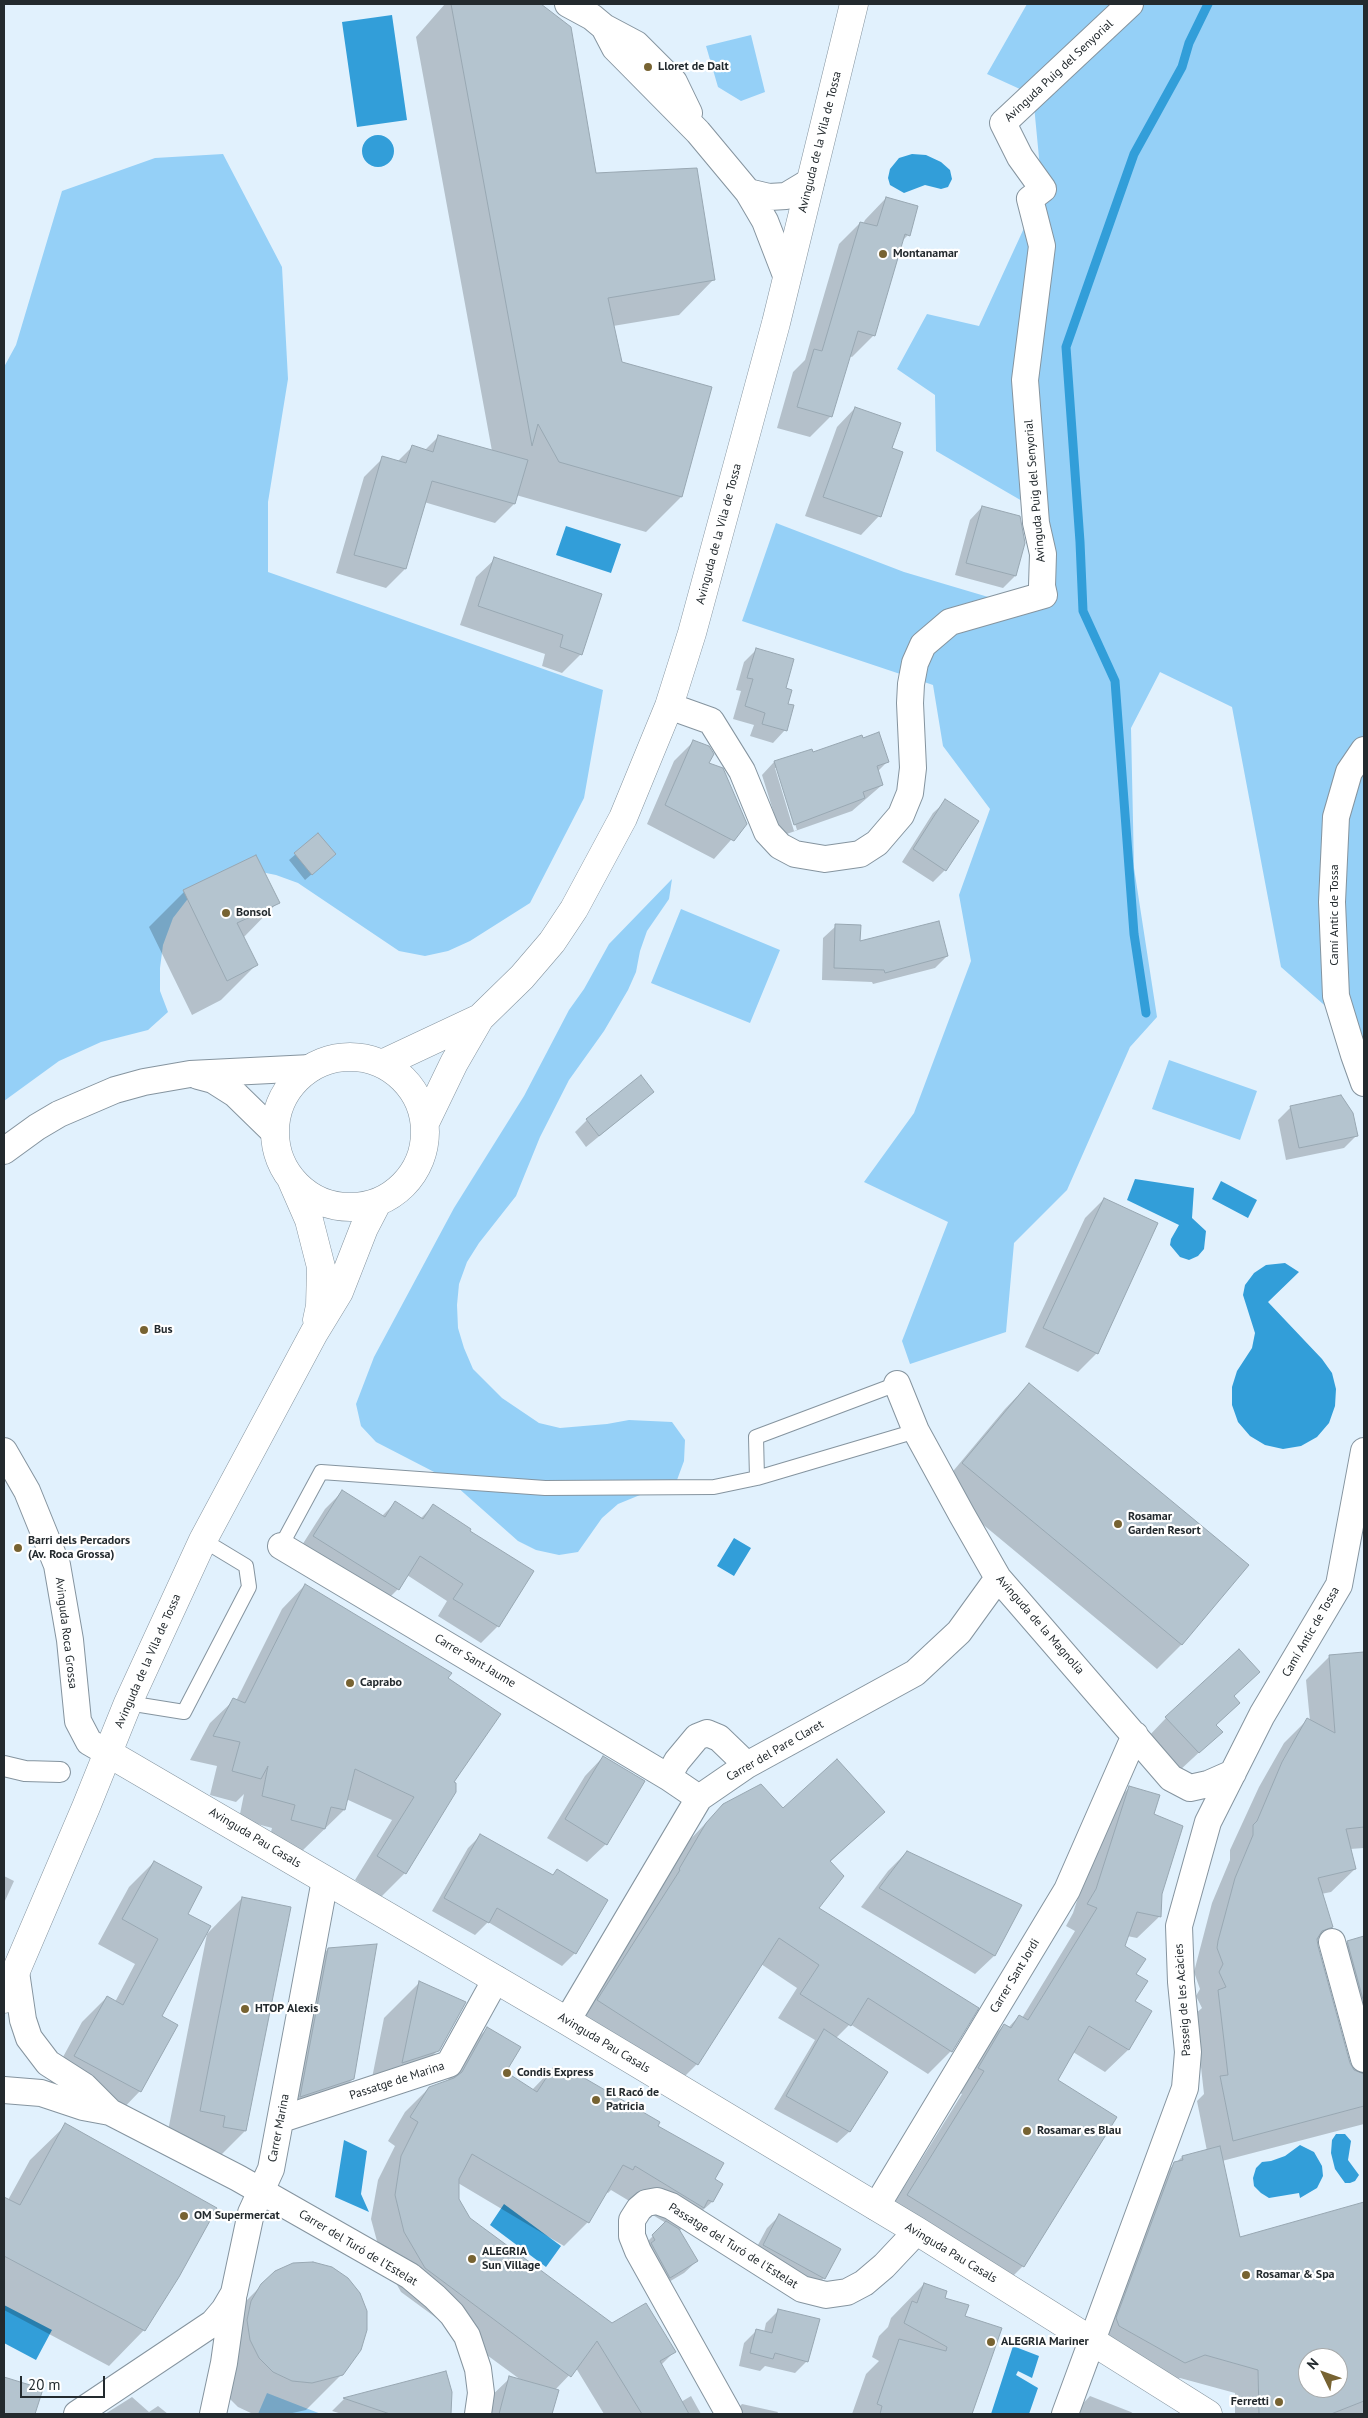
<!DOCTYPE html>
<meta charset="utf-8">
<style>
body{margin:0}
#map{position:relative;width:1368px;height:2418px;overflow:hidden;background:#e1f1fd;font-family:"PT Sans",sans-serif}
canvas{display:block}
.frame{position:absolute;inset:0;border:5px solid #232a2e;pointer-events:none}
.north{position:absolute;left:1298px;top:2348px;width:50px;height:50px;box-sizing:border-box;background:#fff;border:1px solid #a7aaab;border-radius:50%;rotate:312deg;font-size:14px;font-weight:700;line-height:20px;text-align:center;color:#232a2e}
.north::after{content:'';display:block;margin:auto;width:18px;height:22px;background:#776332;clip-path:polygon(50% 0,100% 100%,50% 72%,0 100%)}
.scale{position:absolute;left:20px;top:2376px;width:85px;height:22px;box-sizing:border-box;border:2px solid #232a2e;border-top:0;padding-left:6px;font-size:15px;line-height:18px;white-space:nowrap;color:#232a2e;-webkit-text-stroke:4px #fff;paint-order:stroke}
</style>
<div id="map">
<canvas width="1368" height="2418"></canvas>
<div class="frame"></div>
<div class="north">N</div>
<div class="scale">20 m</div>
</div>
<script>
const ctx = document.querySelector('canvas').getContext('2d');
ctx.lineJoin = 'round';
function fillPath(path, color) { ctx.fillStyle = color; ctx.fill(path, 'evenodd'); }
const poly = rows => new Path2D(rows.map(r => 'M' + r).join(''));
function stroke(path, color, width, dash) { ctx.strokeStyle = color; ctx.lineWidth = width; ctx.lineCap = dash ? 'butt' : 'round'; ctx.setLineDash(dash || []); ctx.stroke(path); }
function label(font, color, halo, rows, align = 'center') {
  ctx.font = font + ' "PT Sans",sans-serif'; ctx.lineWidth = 4.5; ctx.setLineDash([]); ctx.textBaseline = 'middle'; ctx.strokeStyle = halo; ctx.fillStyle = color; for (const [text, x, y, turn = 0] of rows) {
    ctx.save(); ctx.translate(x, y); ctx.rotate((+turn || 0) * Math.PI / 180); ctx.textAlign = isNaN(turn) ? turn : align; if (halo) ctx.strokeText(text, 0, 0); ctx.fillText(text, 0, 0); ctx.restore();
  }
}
fillPath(poly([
 [1027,4,1364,4,1364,1040,1281,967,1232,707,1160,672,1131,728,1134,868,1157,1017,1130,1047,1067,1190,1014,1243,1006,1332,910,1364,902,1341,948,1222,864,1182,914,1113,971,961,959,895,990,809,943,746,933,685,742,621,776,523,904,572,995,599,1028,587,1046,524,1029,505,936,451,935,395,897,369,927,314,979,326,1042,189,1033,95,987,74],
 [751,35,765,92,741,101,718,87,706,46],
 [223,154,282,267,288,379,268,502,268,572,603,690,584,798,530,903,470,941,448,951,425,956,399,951,298,883,276,875,251,870,190,896,173,918,163,945,160,968,160,991,168,1012,148,1030,101,1042,59,1061,4,1101,4,367,16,345,62,191,155,158],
 [672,879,669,899,647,931,640,951,636,972,628,990,604,1031,569,1080,540,1137,516,1196,479,1243,467,1262,459,1284,457,1305,458,1328,464,1348,473,1369,502,1398,539,1423,560,1428,607,1424,629,1420,672,1422,685,1440,684,1461,677,1480,661,1494,640,1495,618,1504,602,1518,578,1552,559,1555,536,1550,518,1541,456,1486,438,1474,376,1442,361,1426,356,1404,374,1357,454,1208,524,1096,569,1010,584,989,609,944],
 [681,909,780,950,750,1023,651,983],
 [1169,1060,1257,1091,1240,1140,1152,1109],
 [267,2393,321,2414,258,2414]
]), '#95d0f7');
fillPath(poly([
 [392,15,407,120,357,127,342,22],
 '362 151a16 16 0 1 1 32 0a16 16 0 1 1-32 0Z',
 [912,154,926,155,941,162,950,170,952,179,948,187,941,189,925,185,904,193,890,185,888,178,890,169,899,158],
 [566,526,621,544,611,573,556,555],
 [1135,1179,1194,1188,1192,1218,1206,1231,1204,1249,1198,1256,1189,1260,1180,1257,1170,1245,1171,1239,1179,1225,1127,1200],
 [1221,1181,1257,1200,1248,1218,1212,1199],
 [1285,1263,1299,1272,1268,1302,1322,1359,1332,1373,1336,1389,1335,1406,1329,1423,1317,1437,1301,1446,1283,1449,1265,1445,1250,1436,1238,1422,1232,1405,1232,1387,1237,1371,1252,1348,1255,1333,1243,1295,1245,1285,1254,1273,1266,1265],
 [734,1538,751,1548,734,1576,717,1566],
 [1336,2134,1345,2134,1351,2141,1348,2160,1359,2175,1355,2181,1350,2183,1345,2183,1335,2169,1331,2153,1332,2140],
 [344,2140,367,2151,361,2194,369,2212,335,2197],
 [1300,2145,1314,2152,1322,2166,1323,2176,1317,2188,1300,2198,1299,2193,1269,2198,1261,2193,1254,2186,1253,2178,1256,2168,1262,2162,1271,2161,1285,2156],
 [504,2204,561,2246,546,2267,490,2225],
 [4,2305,52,2330,36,2360,4,2343],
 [1013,2346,1039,2356,1032,2378,1018,2371,1016,2375,1038,2388,1029,2414,991,2414]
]), '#329ed9');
fillPath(poly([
 [445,4,538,4,569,27,595,174,714,279,679,315,613,326,621,363,710,388,681,497,646,532,516,495,514,504,495,523,424,502,405,569,386,588,336,573,364,477,383,458,397,462,412,447,425,450,439,436,492,451,416,37],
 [886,198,908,235,901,242,874,335,852,357,849,356,831,416,810,437,777,428,793,372,805,360,839,244,860,223,863,224,865,220],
 [855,408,891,449,879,516,861,535,805,516,837,427],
 [982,507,1015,576,1003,588,955,575,970,520],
 [495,559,581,654,562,673,542,666,545,654,460,625,476,577],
 [756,650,784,689,785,730,773,743,750,736,754,725,733,719,741,691,736,690,744,662],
 [693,742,746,823,714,859,647,824,674,761],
 [812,750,813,753,887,762,877,772,882,785,852,811,781,836,762,775,774,762],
 [775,768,777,768,797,830,794,831],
 [946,801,945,870,933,882,902,862,933,813],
 [318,835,328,860,305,880,289,860],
 [184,892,278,902,243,938,256,965,221,1000,192,1015,149,927],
 [836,926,859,943,947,956,935,968,873,984,872,982,822,980,823,938],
 [653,1092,586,1147,575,1132,587,1120],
 [1291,1107,1357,1135,1344,1148,1286,1160,1278,1120],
 [1104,1199,1097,1353,1078,1372,1025,1347,1085,1218],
 [1029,1384,1182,1644,1157,1669,939,1488,1005,1409],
 [342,1492,381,1517,395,1503,420,1519,433,1506,468,1532,532,1572,498,1626,481,1643,438,1616,447,1601,407,1575,398,1589,381,1606,297,1553,325,1509],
 [305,1585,446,1679,452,1782,405,1873,381,1897,355,1880,392,1820,346,1799,344,1810,301,1852,268,1843,272,1828,239,1819,244,1794,236,1802,210,1795,217,1766,190,1760,210,1723,234,1700,236,1701,282,1609],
 [1364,1654,1364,1848,1350,1849,1355,1869,1331,1892,1321,1894,1331,1927,1316,1942,1349,2064,1353,2069,1324,1965,1348,1942,1364,1937,1364,2124,1222,2161,1239,2239,1364,2203,1364,2414,1235,2414,1235,2393,1180,2378,1161,2386,1096,2350,1150,2187,1182,2157,1207,2151,1197,2101,1204,2094,1195,2014,1202,2008,1196,1996,1200,1989,1194,1972,1212,1903,1230,1860,1230,1850,1259,1787,1284,1743,1307,1720,1310,1721,1306,1680,1330,1656],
 [1308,2358,1338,2358,1338,2388,1308,2388],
 [1233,1697,1239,1703,1215,1726,1221,1732,1179,1771,1148,1737,1166,1718],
 [603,1757,606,1844,587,1862,547,1838,585,1776],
 [1129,1788,1152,1815,1161,1894,1160,1916,1137,1938,1127,1936,1123,1947,1135,1975,1134,2002,1151,2012,1128,2050,1105,2072,1073,2052,1056,2081,1115,2117,1023,2266,1000,2289,885,2218,962,2094,956,2091,982,2048,1004,2025,1008,2028,1019,2016,1022,2018,1075,1931,1066,1926,1073,1913,1107,1810],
 [723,1805,783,1810,883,1812,830,1862,817,1908,951,2051,928,2074,850,2024,836,2038,850,2131,837,2143,774,2109,815,2040,778,2018,797,1988,761,1964,697,2064,674,2087,575,2023,658,1893,657,1892,683,1847],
 [480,1836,552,1876,557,1871,607,1900,575,1953,562,1966,488,1922,475,1935,432,1911,468,1848],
 [907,1852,1021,1905,994,1956,975,1974,861,1907,888,1871],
 [154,1862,186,1914,140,2091,116,2116,50,2081,82,2022,107,1997,115,2002,135,1964,98,1944,129,1887],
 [4,1876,14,1881,4,1903],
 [242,1898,245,2131,210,2166,165,2146,207,1934],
 [328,1949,353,2079,318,2114,265,2132,293,1985],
 [419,1983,438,2050,403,2086,368,2098,384,2018],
 [487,2029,504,2072,532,2090,554,2067,656,2126,713,2180,722,2185,712,2202,679,2231,697,2261,684,2273,657,2289,640,2249,666,2223,611,2190,608,2193,606,2192,588,2222,564,2246,458,2183,458,2199,469,2219,612,2325,674,2352,661,2365,681,2402,691,2396,701,2414,604,2414,576,2368,555,2390,557,2391,551,2414,482,2414,485,2402,510,2378,521,2380,401,2292,381,2256,371,2219,378,2180,395,2146,388,2141,405,2112,429,2088,447,2082,463,2052],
 [66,2125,178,2277,144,2330,109,2366,4,2310,4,2198,8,2200,30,2160],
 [779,2216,840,2249,824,2278,811,2291,751,2258,767,2228],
 [924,2284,964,2317,1000,2329,970,2414,852,2414,866,2374,879,2361,872,2357,879,2336,888,2327,891,2318],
 [262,2285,342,2374,306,2410,288,2414,253,2414,238,2407,224,2393,226,2321],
 [779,2310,807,2361,795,2373,765,2366,760,2371,739,2366,744,2343,757,2330,764,2332,766,2323],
 [445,2372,449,2414,342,2414,332,2411,344,2399],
 [4,2379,41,2390,34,2414,4,2414],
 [1090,2396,1131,2412,1134,2414,1073,2414],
 [132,2397,149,2412,158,2406,168,2414,105,2414],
 [742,2404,778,2412,777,2414,732,2414]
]), '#0003');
stroke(poly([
 [1146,1013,1134,934,1115,681,1083,611,1080,542,1066,347,1134,154,1182,67,1189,43,1208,4]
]), '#329ed9', 9);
const building = poly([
 [451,4,541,4,571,27,596,173,697,168,715,280,608,298,622,362,712,387,682,497,559,462,538,424,532,446,451,4],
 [886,197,918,206,910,236,905,234,875,336,858,331,832,417,797,407,814,349,822,351,860,222,877,226,886,197],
 [855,407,901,423,892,448,903,452,881,517,823,497,855,407],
 [438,435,528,460,515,504,432,481,406,569,354,555,382,456,406,463,412,445,433,452,438,435],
 [982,506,1020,516,1025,543,1016,576,966,563,982,506],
 [494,557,602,594,582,655,560,647,563,635,478,606,494,557],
 [756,648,794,659,786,688,792,690,788,704,794,705,787,731,762,724,765,713,745,706,753,679,747,678,756,648],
 [879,732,889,762,877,766,883,785,863,792,865,798,794,825,774,761,812,749,813,752,862,735,863,738,879,732],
 [693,740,709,746,714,754,709,763,723,768,747,824,734,841,665,805,693,740],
 [945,799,979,821,946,871,913,849,945,799],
 [318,833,336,854,312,875,294,853,318,833],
 [256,855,280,903,237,923,258,965,227,981,183,890,256,855],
 [939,921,948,956,885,973,884,970,834,968,835,924,861,925,860,941,939,921],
 [641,1075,654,1092,599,1136,586,1119,641,1075],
 [1341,1095,1353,1113,1358,1136,1299,1148,1290,1106,1341,1095],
 [1104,1198,1158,1223,1098,1354,1043,1328,1104,1198],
 [1029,1383,1249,1565,1182,1645,962,1463,1029,1383],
 [342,1490,385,1517,395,1501,423,1519,433,1504,471,1529,470,1531,534,1571,499,1627,453,1599,463,1584,420,1556,399,1590,313,1536,342,1490],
 [305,1584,452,1673,448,1678,501,1714,454,1782,456,1783,456,1792,406,1874,377,1856,414,1797,355,1769,345,1810,331,1807,325,1829,291,1820,295,1805,262,1796,268,1766,261,1779,232,1771,240,1742,213,1736,233,1698,245,1703,305,1584],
 [1239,1649,1260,1672,1234,1696,1240,1703,1216,1725,1223,1732,1199,1753,1165,1717,1239,1649],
 [1364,1652,1364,1827,1346,1829,1356,1869,1318,1878,1333,1927,1322,1931,1317,1939,1318,1946,1350,2063,1354,2070,1364,2074,1364,2106,1233,2141,1220,2076,1228,2075,1218,1990,1226,1987,1219,1972,1223,1964,1217,1948,1218,1941,1235,1878,1253,1835,1253,1825,1257,1821,1282,1762,1307,1718,1335,1733,1329,1655,1364,1652],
 [603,1756,645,1781,607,1845,565,1819,603,1756],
 [837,1759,885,1812,830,1861,844,1876,819,1908,979,2008,952,2052,868,1998,851,2026,800,1994,819,1965,779,1938,698,2065,597,2000,680,1870,679,1869,706,1823,723,1804,761,1784,783,1808,837,1759],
 [1129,1786,1160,1795,1154,1814,1183,1826,1162,1894,1161,1917,1137,1912,1125,1946,1146,1959,1136,1974,1148,1981,1135,2001,1152,2011,1129,2050,1089,2026,1058,2080,1117,2117,1024,2267,907,2195,984,2071,978,2068,1004,2024,1011,2028,1019,2015,1028,2020,1097,1908,1087,1904,1096,1889,1129,1786],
 [480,1834,553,1875,557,1869,608,1900,576,1954,497,1908,489,1923,444,1898,480,1834],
 [907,1851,1022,1905,995,1956,879,1888,907,1851],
 [154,1861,202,1887,188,1914,211,1926,162,2016,178,2025,141,2092,74,2056,107,1996,123,2005,158,1939,122,1919,154,1861],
 [242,1897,291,1907,246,2131,223,2127,225,2116,200,2111,242,1897],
 [1364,1936,1364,2003,1347,1941,1364,1936],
 [377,1944,354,2079,300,2097,328,1948,377,1944],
 [419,1981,466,2002,439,2051,402,2063,419,1981],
 [487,2027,521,2047,506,2072,537,2092,554,2066,572,2076,574,2072,660,2122,658,2126,724,2163,715,2179,723,2184,713,2202,708,2200,704,2208,635,2166,633,2170,623,2165,589,2223,472,2154,459,2179,459,2199,470,2218,612,2323,646,2303,676,2352,660,2361,689,2414,642,2414,597,2341,571,2377,425,2268,404,2232,395,2195,401,2156,418,2122,410,2117,429,2087,454,2078,462,2072,487,2027],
 [824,2029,888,2072,850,2132,786,2096,824,2029],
 [65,2123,217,2208,179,2277,145,2331,4,2256,4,2197,20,2205,65,2123],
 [1220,2146,1240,2237,1364,2202,1364,2401,1331,2414,1259,2414,1258,2370,1205,2355,1185,2363,1119,2326,1116,2318,1174,2162,1183,2160,1182,2156,1220,2146],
 [1308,2358,1338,2358,1338,2388,1308,2388,1308,2358],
 [779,2214,841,2249,825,2279,763,2245,779,2214],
 [666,2221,679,2229,698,2261,670,2278,651,2243,655,2240,652,2235,666,2221],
 [313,2262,332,2267,348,2278,360,2293,367,2311,367,2330,361,2350,343,2375,312,2383,292,2381,273,2372,259,2358,250,2340,247,2320,251,2301,261,2284,275,2271,293,2263,313,2262],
 [924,2283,947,2291,945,2298,969,2305,965,2316,1002,2328,972,2414,880,2414,882,2406,877,2404,899,2339,946,2351,947,2347,904,2323,912,2301,917,2303,924,2283],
 [778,2309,820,2319,808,2362,775,2353,773,2359,750,2353,756,2329,772,2333,778,2309],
 [446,2371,452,2392,451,2414,390,2414,343,2398,446,2371],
 [509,2376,559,2390,552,2414,499,2414,509,2376],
 [4,2377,43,2389,35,2414,4,2414,4,2377]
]);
fillPath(building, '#b4c4cf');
stroke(building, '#98a7b2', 1);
const service = poly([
 [757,1478,756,1437,897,1384],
 [281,1546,321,1472,545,1488,714,1487,757,1478,916,1431],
 [128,1703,184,1712,249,1587,246,1566,203,1540]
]);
const pedestrian = poly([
 [4,1766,25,1771,60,1772]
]);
const minor = poly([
 [568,4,592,17,604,27,636,44,674,82,689,113],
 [604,27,615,48,698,132,748,192,765,221,787,278],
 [748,192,769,197,786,196,811,181],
 [669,706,711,721,742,771,767,832,780,846,795,854,825,859,860,854,877,843,901,815,910,793,913,768,910,703,911,684,915,663,923,645,950,622,1044,595,1042,586,1043,554,1036,523,1025,380,1042,246,1030,199,1043,189,1020,157,1003,123,1130,4],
 [1364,750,1349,772,1336,817,1332,902,1336,996,1354,1055,1364,1083],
 [198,1076,213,1080,235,1094,275,1133],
 [4,1151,37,1127,59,1114,115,1090,144,1082,190,1074,311,1068],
 [897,1384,916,1431,962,1515,998,1578,1018,1601,1171,1778,1190,1788,1208,1784,1233,1773],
 [4,1451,27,1491,57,1565,70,1640,78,1721,89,1742,108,1753],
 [281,1546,668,1777],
 [699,1798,668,1777,677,1761,697,1737,707,1733,719,1738,747,1765],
 [1332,1942,1364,2059],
 [16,1972,23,2020,29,2038,48,2063,84,2086,110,2112],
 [567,2021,699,1798,747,1765,915,1673,959,1632,998,1578],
 [4,2090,41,2093,83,2107,110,2112,238,2178,410,2276,435,2297,452,2314,467,2336,478,2369,481,2393,478,2414],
 [282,2119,449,2064,496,1979],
 [876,2207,1067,1890,1135,1735],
 [77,2414,213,2323,224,2310,234,2293,251,2213,271,2169,325,1880],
 [213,2414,224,2363,233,2299],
 [729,2414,638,2251,632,2236,632,2220,639,2209,646,2203,657,2201,671,2206,802,2289,826,2295,847,2292,864,2283,884,2266,917,2231],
 [1065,2414,1185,2088,1188,2052,1181,1982,1179,1926,1208,1822,1262,1715,1339,1585,1364,1451]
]);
const tertiary = poly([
 [108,1753,567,2021,917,2231,1208,2414]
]);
const secondary = poly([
 '275 1132a75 75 0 1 1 150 0a75 75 0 1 1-150 0Z',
 [382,1064,480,1018],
 [425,1123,454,1063,480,1018,522,977,552,942,574,909,623,818,669,706,692,633,776,323,854,4],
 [292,1181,309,1220,321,1267,320,1306,317,1320],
 [4,1999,86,1807,128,1703,203,1540,314,1333,339,1292,364,1228,377,1203]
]);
stroke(service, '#85949f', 16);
stroke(pedestrian, '#85949f', 22);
stroke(minor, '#85949f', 28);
stroke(tertiary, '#85949f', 29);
stroke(secondary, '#85949f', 29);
stroke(service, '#fff', 14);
stroke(pedestrian, '#fff', 20);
stroke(minor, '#fff', 26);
stroke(tertiary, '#fff', 28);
stroke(secondary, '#fff', 28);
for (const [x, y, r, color] of [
 [648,67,5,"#776332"],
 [883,254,5,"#776332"],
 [226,913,5,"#776332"],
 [144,1330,5,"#776332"],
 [1118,1524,5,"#776332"],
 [18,1548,5,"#776332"],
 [350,1683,5,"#776332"],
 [245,2009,5,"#776332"],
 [507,2073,5,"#776332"],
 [596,2100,5,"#776332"],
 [1027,2131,5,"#776332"],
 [184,2216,5,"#776332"],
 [472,2259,5,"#776332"],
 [1246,2275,5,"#776332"],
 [991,2342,5,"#776332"],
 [1279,2402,5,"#776332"]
]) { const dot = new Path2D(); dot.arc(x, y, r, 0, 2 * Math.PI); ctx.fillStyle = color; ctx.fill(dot); stroke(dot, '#fff', 2); }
label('bold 12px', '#232a2e', '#fff', [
 ["Lloret de Dalt",658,67],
 ["Montanamar",893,254],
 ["Bonsol",236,913],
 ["Bus",154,1330],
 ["Rosamar",1128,1517],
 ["Garden Resort",1128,1531],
 ["Barri dels Percadors",28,1541],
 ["(Av. Roca Grossa)",28,1555],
 ["Caprabo",360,1683],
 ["HTOP Alexis",255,2009],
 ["Condis Express",517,2073],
 ["El Racó de",606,2093],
 ["Patricia",606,2107],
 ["Rosamar es Blau",1037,2131],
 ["OM Supermercat",194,2216],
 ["ALEGRIA",482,2252],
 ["Sun Village",482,2266],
 ["Rosamar & Spa",1256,2275],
 ["ALEGRIA Mariner",1001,2342],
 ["Ferretti",1269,2402,"right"]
], 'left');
label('12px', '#232a2e', '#fff', [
 ["Avinguda Puig del Senyorial",1059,71,-43],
 ["Avinguda de la Vila de Tossa",820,142,-76],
 ["Avinguda Puig del Senyorial",1035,491,-95],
 ["Avinguda de la Vila de Tossa",719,534,-75],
 ["Camí Antic de Tossa",1335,915,-90],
 ["Avinguda de la Magnolia",1040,1625,49],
 ["Camí Antic de Tossa",1311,1632,-60],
 ["Avinguda Roca Grossa",66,1633,83],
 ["Avinguda de la Vila de Tossa",148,1661,-66],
 ["Carrer Sant Jaume",475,1661,31],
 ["Carrer del Pare Claret",775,1751,-30],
 ["Avinguda Pau Casals",255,1838,31],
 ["Carrer Sant Jordi",1015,1976,-59],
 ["Passeig de les Acàcies",1183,2000,-94],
 ["Avinguda Pau Casals",604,2043,31],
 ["Passatge de Marina",397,2081,-18],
 ["Carrer Marina",279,2128,-79],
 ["Passatge del Turó de l'Estelat",733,2246,32],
 ["Carrer del Turó de l'Estelat",358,2248,31],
 ["Avinguda Pau Casals",951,2253,31]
]);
</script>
